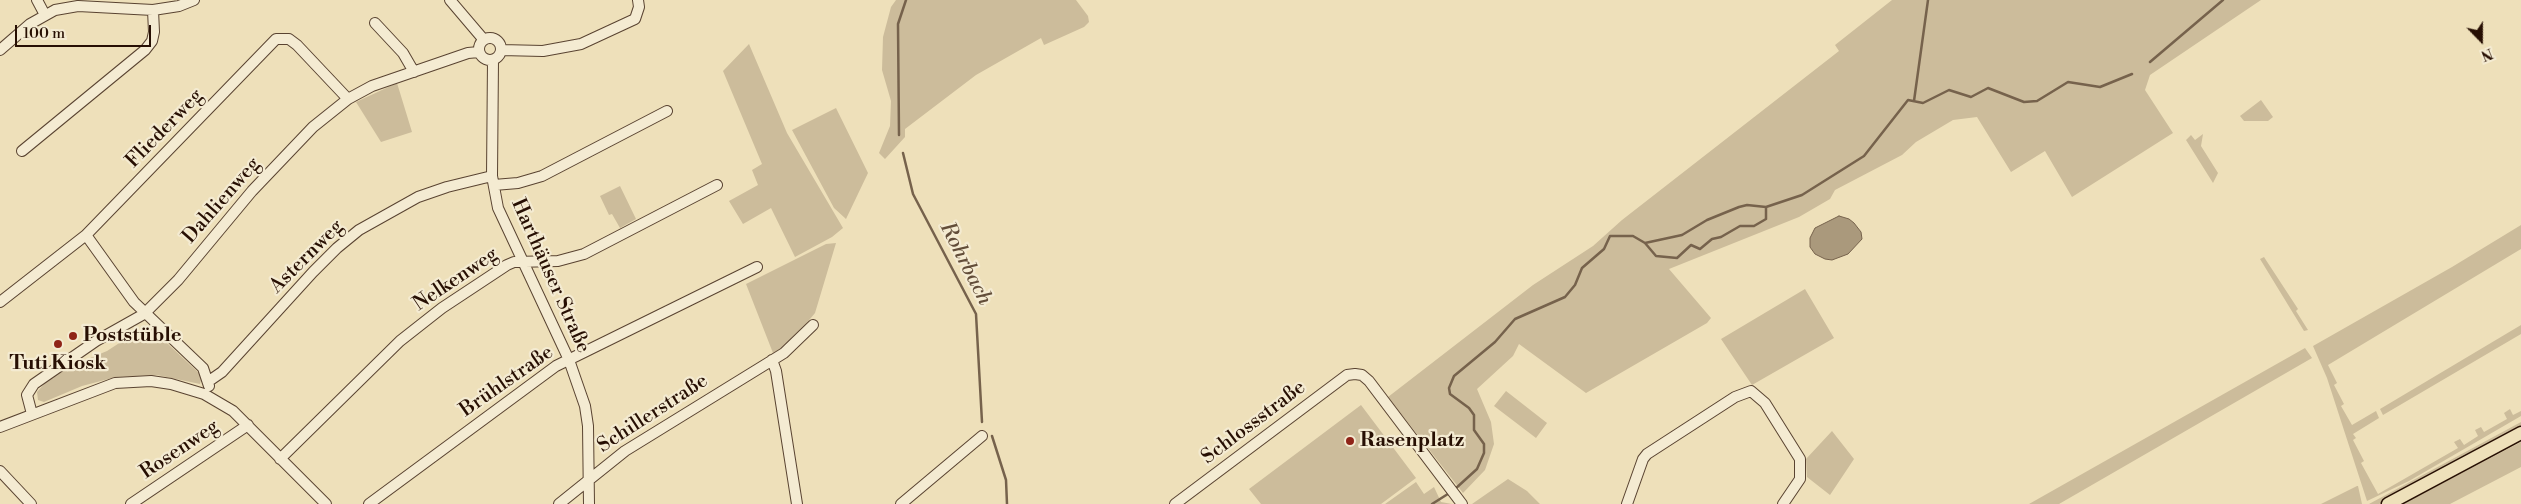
<!DOCTYPE html>
<meta charset="utf-8">
<style>
body{margin:0}
#map{position:relative;width:2521px;height:504px;overflow:hidden;background:#eee0ba;font-family:"Libre Bodoni",serif}
canvas{display:block}
.north{position:absolute;left:2456px;top:15px;width:50px;height:50px;-webkit-text-stroke:4px #f4ebd2;paint-order:stroke;rotate:158deg;font-size:14px;font-weight:700;line-height:20px;text-align:center;color:#270f03}
.north::after{content:'';display:block;margin:auto;width:18px;height:22px;background:#270f03;clip-path:polygon(50% 0,100% 100%,50% 72%,0 100%)}
.scale{position:absolute;left:15px;top:25px;width:136px;height:22px;box-sizing:border-box;border:2px solid #270f03;border-top:0;padding-left:6px;font-size:15px;line-height:18px;white-space:nowrap;color:#270f03;-webkit-text-stroke:4px #f4ebd2;paint-order:stroke}
</style>
<div id="map">
<canvas width="2521" height="504"></canvas>
<div class="north">N</div>
<div class="scale">100 m</div>
</div>
<script>
const ctx = document.querySelector('canvas').getContext('2d');
ctx.lineJoin = 'round';
function fillPath(path, color) { ctx.fillStyle = color; ctx.fill(path, 'evenodd'); }
const poly = rows => new Path2D(rows.map(r => 'M' + r).join(''));
function stroke(path, color, width, dash) { ctx.strokeStyle = color; ctx.lineWidth = width; ctx.lineCap = dash ? 'butt' : 'round'; ctx.setLineDash(dash || []); ctx.stroke(path); }
function label(font, color, halo, rows, align = 'center') {
  ctx.font = font + ' "Libre Bodoni",serif'; ctx.lineWidth = 4.5; ctx.setLineDash([]); ctx.textBaseline = 'middle'; ctx.strokeStyle = halo; ctx.fillStyle = color; for (const [text, x, y, turn = 0] of rows) {
    ctx.save(); ctx.translate(x, y); ctx.rotate((+turn || 0) * Math.PI / 180); ctx.textAlign = isNaN(turn) ? turn : align; if (halo) ctx.strokeText(text, 0, 0); ctx.fillText(text, 0, 0); ctx.restore();
  }
}
fillPath(poly([
 [896,0,1076,0,1088,16,1089,22,1084,27,1044,45,1041,38,976,75,905,129,905,137,885,159,879,153,890,126,891,101,882,70,883,37,891,7],
 [1892,0,2261,0,2150,75,2145,90,2173,133,2072,197,2045,151,2011,172,1977,117,1953,120,1916,142,1902,155,1835,190,1830,199,1799,217,1669,269,1711,318,1707,323,1586,393,1519,344,1513,356,1477,389,1491,422,1494,444,1485,470,1463,493,1388,397,1533,285,1593,246,1622,220,1839,51,1835,45],
 [749,44,787,133,843,228,832,237,795,257,771,208,743,224,729,201,758,185,752,170,762,164,723,71],
 [397,83,412,132,381,142,356,102],
 [2261,100,2273,117,2268,121,2244,121,2240,116],
 [836,108,868,173,846,219,834,208,792,130],
 [2203,134,2201,146,2218,173,2213,183,2186,140,2191,135,2195,140],
 [620,186,636,219,620,228,612,214,609,215,600,196],
 [2521,225,2521,249,2328,365,2337,383,2334,385,2344,404,2341,406,2352,425,2376,411,2379,418,2353,434,2356,438,2353,440,2364,461,2361,463,2378,494,2458,448,2454,442,2460,439,2464,445,2478,436,2475,430,2481,427,2484,432,2507,419,2504,413,2510,409,2513,415,2521,411,2521,416,2409,481,2367,501,2327,378,2313,346,2452,267],
 [836,243,815,313,791,342,773,353,746,284,826,244],
 [2264,257,2298,309,2296,311,2308,330,2304,331,2260,259],
 [1805,289,1834,338,1752,385,1721,339],
 [2521,325,2521,334,2383,415,2380,409],
 [151,328,202,376,200,384,157,375,116,377,82,386,44,402,38,400,37,392,54,373,107,351,127,338,126,334],
 [2305,348,2312,358,2059,504,2029,504],
 [1506,391,1547,423,1536,438,1494,406],
 [1361,405,1416,478,1381,504,1261,504,1249,489],
 [2521,422,2521,426,2443,470,2386,501,2379,504,2369,504],
 [1832,431,1854,459,1830,495,1807,477,1806,459],
 [2521,442,2521,467,2450,504,2403,504],
 [1508,479,1527,491,1540,504,1472,504],
 [1416,482,1424,494,1434,487,1441,502,1452,504,1385,504],
 [2358,486,2362,504,2321,504,2357,486]
]), '#ccbc9b');
const water = poly([
 [1839,216,1849,219,1854,223,1861,232,1862,239,1848,254,1832,260,1825,259,1815,254,1810,247,1810,238,1815,228,1839,216]
]);
fillPath(water, '#aa997c');
stroke(water, '#76624c', 1);
stroke(poly([
 [2150,62,2223,0],
 [1914,101,1928,0],
 [899,135,898,24,906,0],
 [903,153,913,194,976,314,982,422],
 [1645,243,1656,256,1677,258,1691,245,1700,249,1712,239,1721,237,1740,226,1754,226,1766,219,1766,207],
 [992,436,1006,480,1007,504],
 [1455,489,1477,469,1484,453,1484,444,1474,430,1474,415,1469,408,1450,394,1449,388,1454,376,1495,342,1515,319,1565,297,1575,285,1582,268,1604,249,1610,236,1633,236,1645,243,1682,235,1707,220,1739,207,1747,205,1766,207,1802,195,1864,156,1908,100,1923,103,1949,90,1971,97,1988,88,2024,102,2037,101,2068,82,2100,87,2132,74],
 [1432,504,1451,492]
]), '#76624c', 2.5);
const minor = poly([
 [37,0,45,15],
 [450,0,484,40],
 [375,23,403,53,414,72],
 '479 49a11 11 0 1 1 22 0a11 11 0 1 1-22 0Z',
 [0,50,30,24,55,10,78,6,153,10,179,6,194,0],
 [501,50,543,51,581,44,635,19,639,7,638,0],
 [493,60,492,176,498,208,569,360,585,406,588,426,589,504],
 [22,151,145,50,152,41,154,32,153,10],
 [494,185,518,183,542,176,667,111],
 [86,235,134,302,203,368,209,386],
 [0,302,86,235,276,39,289,39,297,45,348,99],
 [772,360,776,371,797,504],
 [209,381,222,372,313,272,337,248,359,230,418,197,447,187,492,176],
 [32,414,27,395,34,384,96,341,144,314,178,280,252,191,313,127,348,99,372,86,468,53,479,52],
 [0,427,115,383,151,381,171,384,204,394,233,411,326,504],
 [280,459,400,341,442,308,507,265,514,262,558,261,584,254,717,185],
 [0,471,31,504],
 [131,504,248,425],
 [369,504,556,366,757,267],
 [559,504,625,451,784,353,813,325],
 [901,504,982,436],
 [1175,504,1347,375,1355,374,1362,375,1369,381,1462,504],
 [1627,504,1643,459,1647,454,1735,397,1751,391,1765,403,1800,459,1800,479,1783,504]
]);
const major = poly([
 [2388,504,2521,433]
]);
stroke(minor, '#594331', 12);
stroke(major, '#270f03', 15);
stroke(minor, '#f4ebd2', 10);
stroke(major, '#eee0ba', 12);
for (const [x, y, r, color] of [
 [73,336,5,"#8f2418"],
 [58,344,5,"#8f2418"],
 [1350,441,5,"#8f2418"]
]) { const dot = new Path2D(); dot.arc(x, y, r, 0, 2 * Math.PI); ctx.fillStyle = color; ctx.fill(dot); stroke(dot, '#f4ebd2', 2); }
label('20px', '#270f03', '#f4ebd2', [
 ["Fliederweg",165,129,-46],
 ["Dahlienweg",222,201,-49],
 ["Asternweg",307,257,-45],
 ["Harthäuser Straße",550,276,66],
 ["Nelkenweg",456,280,-34],
 ["Brühlstraße",507,382,-35],
 ["Schillerstraße",653,414,-33],
 ["Schlossstraße",1254,423,-37],
 ["Rosenweg",180,450,-34]
]);
label('bold 20px', '#270f03', '#f4ebd2', [
 ["Poststüble",83,336],
 ["Tuti Kiosk",58,364,"center"],
 ["Rasenplatz",1360,441]
], 'left');
label('italic 21px', '#624d39', '#f4ebd2', [
 ["Rohrbach",965,264,63]
]);
</script>
